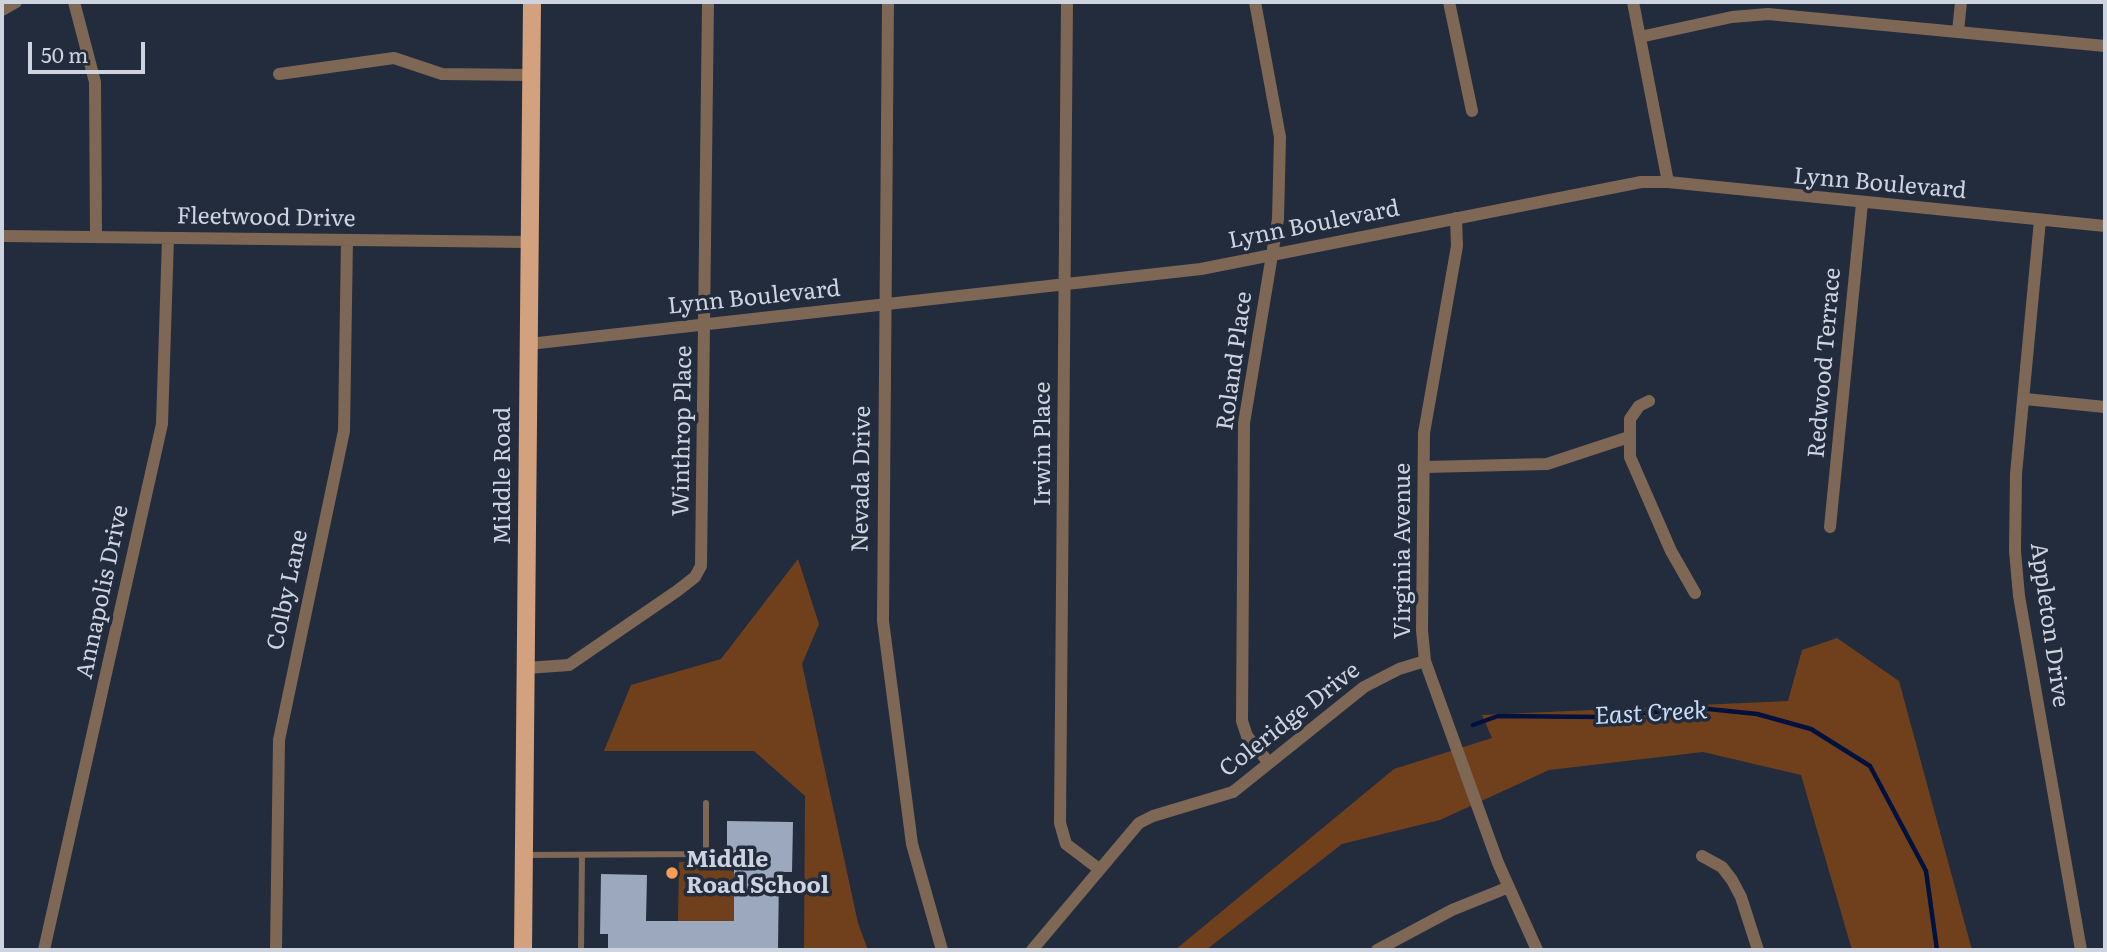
<!DOCTYPE html>
<style>
body{margin:0}
#map{position:relative;width:2107px;height:952px;overflow:hidden;background:#222c3d;font-family:Literata,serif}
canvas{display:block}
.frame{position:absolute;inset:0;border:4px solid #cdd3df;pointer-events:none}
.scale{position:absolute;left:28px;top:42px;width:117px;height:32px;box-sizing:border-box;border:4px solid #cdd3df;border-top:0;padding-left:9px;font-size:21px;line-height:24px;white-space:nowrap;color:#cdd3df;-webkit-text-stroke:5px #222c3d;paint-order:stroke}
</style>
<div id="map">
<canvas width="2107" height="952"></canvas>
<div class="frame"></div>
<div class="scale">50 m</div>
</div>
<script>
const ctx = document.querySelector('canvas').getContext('2d');
ctx.lineJoin = 'round';
function fillPath(path, color) { ctx.fillStyle = color; ctx.fill(path, 'evenodd'); }
const poly = rows => new Path2D(rows.map(r => 'M' + r).join(''));
function stroke(path, color, width, dash) { ctx.strokeStyle = color; ctx.lineWidth = width; ctx.lineCap = dash ? 'butt' : 'round'; ctx.setLineDash(dash || []); ctx.stroke(path); }
function label(font, color, halo, rows, align = 'center') {
  ctx.font = font + ' Literata,serif'; ctx.lineWidth = 7; ctx.setLineDash([]); ctx.textBaseline = 'middle'; ctx.strokeStyle = halo; ctx.fillStyle = color; for (const [text, x, y, turn = 0] of rows) {
    ctx.save(); ctx.translate(x, y); ctx.rotate((+turn || 0) * Math.PI / 180); ctx.textAlign = isNaN(turn) ? turn : align; if (halo) ctx.strokeText(text, 0, 0); ctx.fillText(text, 0, 0); ctx.restore();
  }
}
fillPath(poly([
 [798,559,819,624,802,664,858,923,868,950,804,950,805,796,754,751,604,751,631,685,721,659],
 [1837,638,1899,681,1972,950,1852,950,1801,775,1703,752,1549,770,1440,820,1342,844,1206,950,1175,950,1394,769,1492,738,1482,715,1788,701,1802,650],
 [679,862,717,862,734,872,734,921,678,921]
]), '#70401c');
stroke(poly([
 [1473,725,1498,716,1599,717,1699,708,1757,714,1811,729,1870,766,1926,871,1937,950]
]), '#00113e', 4.5);
fillPath(poly([
 [727,821,793,822,792,872,779,872,778,950,608,950,608,934,600,934,601,874,647,875,646,921,734,921,734,855,727,855]
]), '#9ba8bd');
stroke(poly([
 [526,855,706,854,706,803],
 [581,950,582,855]
]), '#7f6756', 6);
stroke(poly([
 [74,2,95,82,96,236],
 [888,2,883,621,912,844,942,950],
 [1067,2,1060,823,1066,844,1099,869],
 [1255,2,1280,137,1278,219,1244,423,1242,721,1247,736,1269,763],
 [1449,2,1472,111],
 [1633,2,1668,182],
 [2,10,16,2],
 [1958,31,1961,2],
 [1640,37,1732,17,1768,14,2105,46],
 [279,74,394,58,442,74,531,75],
 [1456,218,1457,246,1424,433,1422,630,1425,661,1498,863,1537,950],
 [2040,220,2016,474,2015,551,2019,596,2081,950],
 [2,236,529,242],
 [529,344,1201,269,1641,182,1668,182,2105,226],
 [2025,399,2105,407],
 [1649,401,1639,406,1630,419,1630,457,1671,551,1695,593],
 [1425,467,1547,464,1629,437],
 [1830,527,1862,203],
 [526,668,569,665,677,591,695,577,701,566,708,2],
 [1702,856,1722,867,1732,880,1741,897,1758,950],
 [44,950,162,424,168,238],
 [276,950,279,740,344,431,347,240],
 [1032,950,1139,823,1153,816,1233,792,1364,687,1399,669,1425,661],
 [1377,950,1452,910,1509,887]
]), '#7f6756', 12);
stroke(poly([
 [523,950,532,2]
]), '#d4a17e', 18);
for (const [x, y, r, color] of [
 [672,873,7,"#fd9d55"]
]) { const dot = new Path2D(); dot.arc(x, y, r, 0, 2 * Math.PI); ctx.fillStyle = color; ctx.fill(dot); stroke(dot, '#222c3d', 2.5); }
label('23px', '#cdd3df', '#222c3d', [
 ["Lynn Boulevard",1880,184,5],
 ["Fleetwood Drive",266,218,1],
 ["Lynn Boulevard",1314,225,-11],
 ["Lynn Boulevard",754,298,-6],
 ["Roland Place",1235,361,-82],
 ["Redwood Terrace",1825,363,-85],
 ["Winthrop Place",683,431,-89],
 ["Irwin Place",1043,444,-90],
 ["Middle Road",503,476,-90],
 ["Nevada Drive",862,479,-89],
 ["Virginia Avenue",1403,551,-90],
 ["Colby Lane",288,590,-78],
 ["Annapolis Drive",103,592,-78],
 ["Appleton Drive",2049,625,82],
 ["Coleridge Drive",1290,720,-38]
]);
label('bold 23px', '#cdd3df', '#222c3d', [
 ["Middle",686,860],
 ["Road School",686,886]
], 'left');
label('italic 24px', '#c9dcfb', '#222c3d', [
 ["East Creek",1651,714,-3]
]);
</script>
